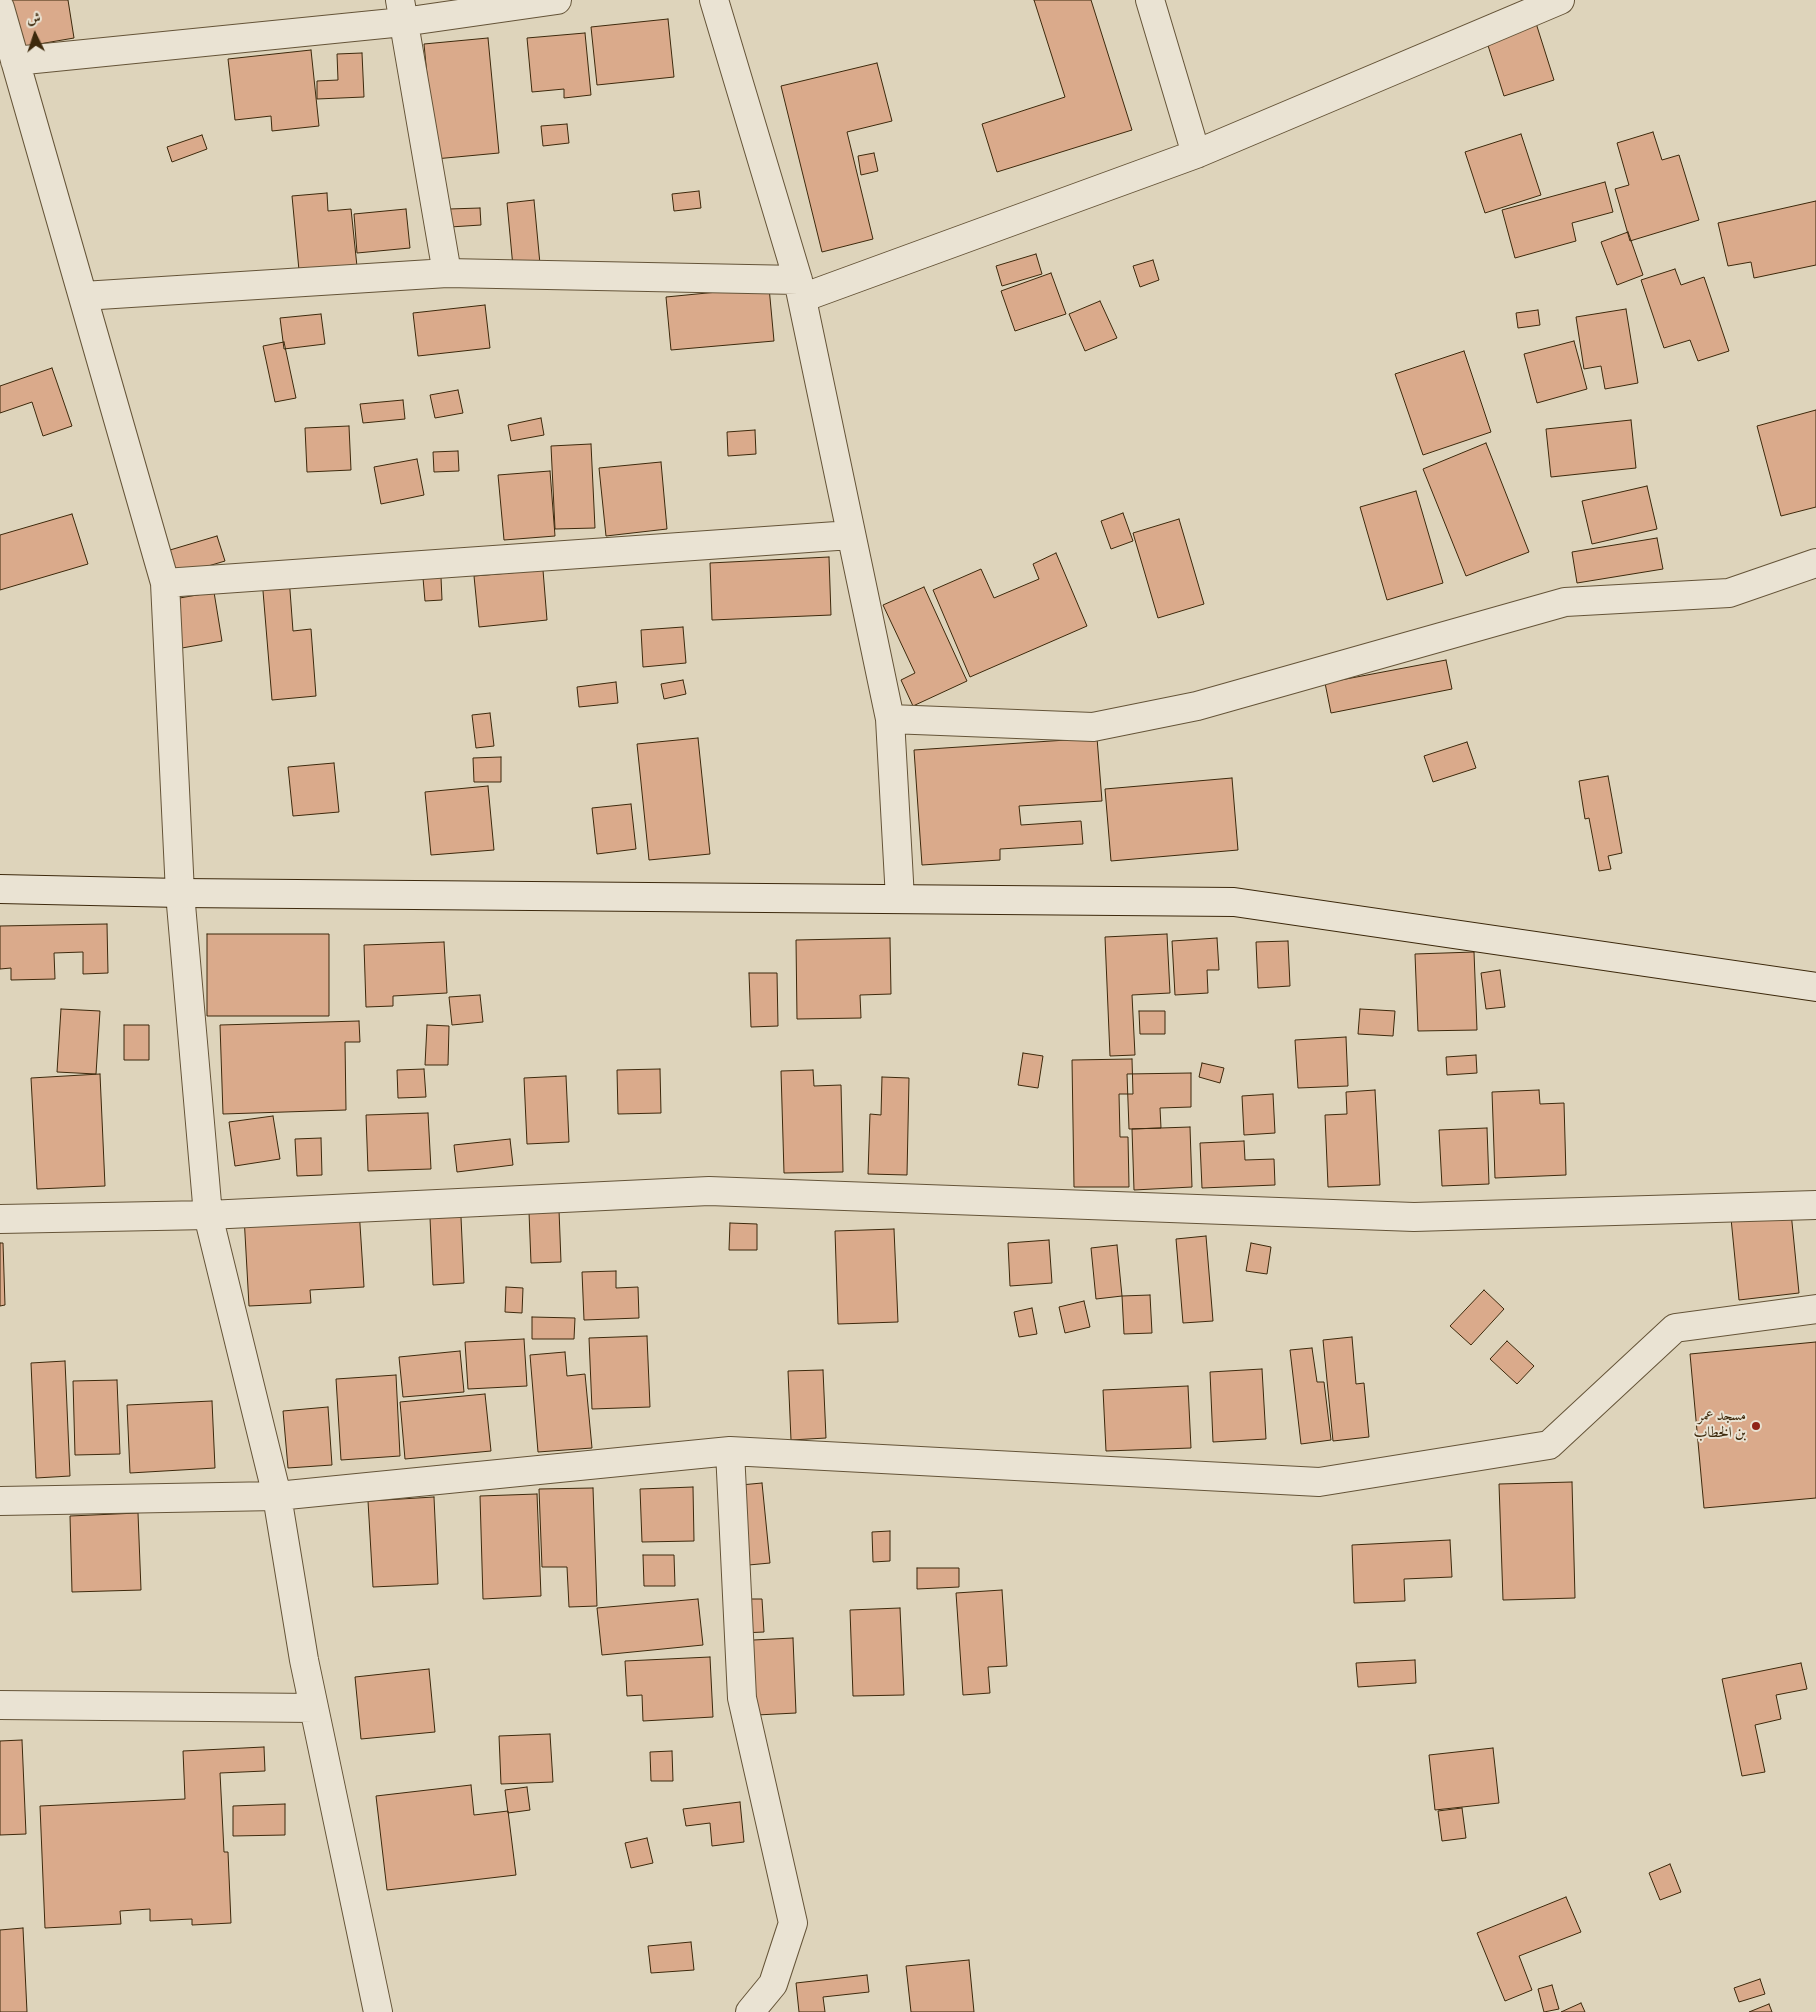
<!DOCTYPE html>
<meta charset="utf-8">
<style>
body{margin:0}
#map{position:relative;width:1816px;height:2012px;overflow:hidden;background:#ded4bb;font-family:Vollkorn,Amiri,serif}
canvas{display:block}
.north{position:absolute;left:10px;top:10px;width:50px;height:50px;-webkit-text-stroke:4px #eae3d3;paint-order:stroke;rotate:356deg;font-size:14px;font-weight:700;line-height:20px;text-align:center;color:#3d290c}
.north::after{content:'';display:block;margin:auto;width:18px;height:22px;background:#3d290c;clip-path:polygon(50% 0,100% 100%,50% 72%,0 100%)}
</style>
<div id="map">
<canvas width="1816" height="2012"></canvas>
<div class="north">ش</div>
</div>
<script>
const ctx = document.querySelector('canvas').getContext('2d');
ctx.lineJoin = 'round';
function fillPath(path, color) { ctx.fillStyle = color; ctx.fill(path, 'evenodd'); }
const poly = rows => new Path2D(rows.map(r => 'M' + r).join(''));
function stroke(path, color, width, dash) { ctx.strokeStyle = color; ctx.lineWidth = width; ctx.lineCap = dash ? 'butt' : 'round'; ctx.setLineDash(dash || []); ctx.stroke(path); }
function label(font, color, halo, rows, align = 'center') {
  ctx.font = font + ' Vollkorn,Amiri,serif'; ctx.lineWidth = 4; ctx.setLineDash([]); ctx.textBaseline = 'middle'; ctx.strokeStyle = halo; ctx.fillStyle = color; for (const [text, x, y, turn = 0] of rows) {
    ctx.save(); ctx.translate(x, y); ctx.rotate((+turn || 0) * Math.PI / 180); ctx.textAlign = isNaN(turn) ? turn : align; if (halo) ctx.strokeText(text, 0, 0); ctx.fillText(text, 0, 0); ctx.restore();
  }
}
const building = poly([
 [0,0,68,0,74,38,10,49,0,0],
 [1034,0,1091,0,1132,130,997,172,982,124,1065,97,1034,0],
 [668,19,674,77,597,85,591,27,668,19],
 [1535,20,1554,80,1504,96,1485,36,1535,20],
 [585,33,591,95,564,98,564,89,532,92,527,38,585,33],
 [488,38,499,153,435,159,424,44,488,38],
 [311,50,319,126,272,131,271,116,235,120,228,59,311,50],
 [362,53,364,97,317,99,317,81,338,80,337,54,362,53],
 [877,63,892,121,847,132,873,239,822,252,781,86,877,63],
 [567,124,569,143,543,146,541,126,567,124],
 [1653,132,1662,160,1679,155,1699,220,1630,241,1615,189,1629,185,1617,143,1653,132],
 [1521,134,1541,195,1485,213,1465,152,1521,134],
 [202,135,207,149,172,162,167,147,202,135],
 [874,153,878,171,861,175,858,156,874,153],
 [1605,182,1613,212,1572,223,1576,241,1515,258,1502,210,1605,182],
 [699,191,701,208,674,211,672,194,699,191],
 [327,193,328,211,351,209,358,276,300,281,292,196,327,193],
 [534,200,540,264,513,267,507,203,534,200],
 [1816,201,1816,265,1754,278,1751,262,1728,266,1718,223,1816,201],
 [480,208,481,225,450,227,449,209,480,208],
 [406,209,410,248,357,253,354,214,406,209],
 [1628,232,1643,275,1617,285,1601,242,1628,232],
 [1036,254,1042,274,1002,286,996,266,1036,254],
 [1153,260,1159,280,1140,287,1133,266,1153,260],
 [1675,269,1681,285,1704,277,1729,351,1698,361,1690,340,1664,348,1641,280,1675,269],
 [1051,273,1066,314,1015,331,1001,291,1051,273],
 [769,287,774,341,671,350,666,297,769,287],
 [1100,301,1117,338,1085,351,1069,314,1100,301],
 [485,305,490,348,418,356,413,313,485,305],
 [1626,309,1638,383,1605,389,1601,366,1584,369,1576,317,1626,309],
 [1538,310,1540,325,1518,328,1516,313,1538,310],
 [321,314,325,344,284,349,280,318,321,314],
 [1574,341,1587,389,1537,403,1524,354,1574,341],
 [284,342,296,398,275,402,263,346,284,342],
 [1464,351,1491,432,1423,455,1395,374,1464,351],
 [52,368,72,426,43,436,32,402,0,413,0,386,52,368],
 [458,390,463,413,435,418,430,395,458,390],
 [403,400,405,419,363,423,360,404,403,400],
 [1816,410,1816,507,1781,516,1757,426,1816,410],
 [541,418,544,435,511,441,508,425,541,418],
 [1631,420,1636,468,1551,477,1546,429,1631,420],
 [349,426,351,470,307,472,305,428,349,426],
 [755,430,756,454,728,456,727,432,755,430],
 [1486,443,1529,552,1466,576,1423,469,1486,443],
 [591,444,595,528,555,529,551,446,591,444],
 [458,451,459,471,434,472,433,452,458,451],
 [417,459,424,495,381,504,374,467,417,459],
 [661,462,667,529,606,536,599,468,661,462],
 [550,471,555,536,504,540,498,475,550,471],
 [1647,486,1657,529,1592,544,1582,501,1647,486],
 [1416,491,1443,583,1387,600,1360,507,1416,491],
 [1123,513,1133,541,1111,549,1101,521,1123,513],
 [72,514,88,564,0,590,0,535,72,514],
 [1179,519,1204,604,1158,618,1133,533,1179,519],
 [217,536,225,561,168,578,160,553,217,536],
 [1657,538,1663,569,1577,583,1572,552,1657,538],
 [1056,553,1087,626,970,677,933,590,981,569,994,598,1039,579,1033,564,1056,553],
 [829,557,831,615,712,620,710,563,829,557],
 [543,570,547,620,479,627,474,576,543,570],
 [289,577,293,631,311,629,316,696,272,700,262,579,289,577],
 [441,577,442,600,425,601,423,578,441,577],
 [924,587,967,681,913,706,901,680,915,673,883,605,924,587],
 [214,592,222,641,182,648,174,599,214,592],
 [683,627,686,663,643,667,641,630,683,627],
 [1446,660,1452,689,1331,713,1325,683,1446,660],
 [683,680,686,694,664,699,661,684,683,680],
 [616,682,618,703,579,707,577,687,616,682],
 [490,713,494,746,476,748,472,715,490,713],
 [698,738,710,854,649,860,637,744,698,738],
 [1097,738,1102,801,1019,806,1021,825,1081,821,1083,844,1000,849,1000,860,922,865,914,750,1097,738],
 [1467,742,1476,768,1433,782,1424,756,1467,742],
 [501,757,501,782,474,782,473,758,501,757],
 [334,763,339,812,293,816,288,767,334,763],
 [1608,776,1622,853,1608,856,1611,869,1599,871,1589,818,1585,819,1579,781,1608,776],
 [1232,778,1238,850,1111,861,1105,789,1232,778],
 [488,786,494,850,431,855,425,792,488,786],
 [631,804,636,849,597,854,592,808,631,804],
 [107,924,108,973,83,974,83,952,54,953,55,979,11,980,11,968,0,969,0,926,107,924],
 [207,934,329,934,329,1016,207,1016,207,934],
 [1167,934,1170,993,1132,995,1135,1055,1110,1056,1105,937,1167,934],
 [890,938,891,994,860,995,861,1018,797,1019,796,940,890,938],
 [1217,938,1219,970,1207,970,1208,993,1175,995,1172,941,1217,938],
 [1288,941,1290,986,1258,988,1256,942,1288,941],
 [444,942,447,993,393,996,393,1006,366,1007,364,945,444,942],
 [1474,952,1477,1030,1418,1031,1415,954,1474,952],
 [1500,970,1505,1007,1486,1009,1481,973,1500,970],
 [749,973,777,973,778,1026,751,1027,749,973],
 [480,995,483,1022,452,1025,449,997,480,995],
 [61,1009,100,1011,96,1074,57,1072,61,1009],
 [1360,1009,1395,1011,1393,1036,1358,1034,1360,1009],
 [1139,1011,1165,1011,1165,1034,1140,1034,1139,1011],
 [359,1021,360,1042,345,1042,346,1110,223,1114,220,1025,359,1021],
 [124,1025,149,1025,149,1060,124,1060,124,1025],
 [427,1025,449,1026,448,1065,425,1065,427,1025],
 [1346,1037,1348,1086,1298,1088,1295,1040,1346,1037],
 [1023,1053,1043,1056,1038,1088,1018,1085,1023,1053],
 [1476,1055,1477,1073,1447,1075,1446,1057,1476,1055],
 [1132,1059,1133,1094,1119,1094,1120,1137,1128,1137,1129,1187,1074,1187,1072,1060,1132,1059],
 [1202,1063,1224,1068,1220,1083,1199,1077,1202,1063],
 [424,1069,426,1097,398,1098,397,1070,424,1069],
 [660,1069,661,1113,618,1114,617,1070,660,1069],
 [813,1070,814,1086,841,1085,843,1172,784,1173,781,1071,813,1070],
 [1191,1073,1191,1107,1160,1108,1161,1128,1129,1129,1127,1074,1191,1073],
 [100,1074,105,1186,37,1189,31,1078,100,1074],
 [566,1076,569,1142,527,1144,524,1078,566,1076],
 [882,1077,909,1078,907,1175,868,1174,870,1114,881,1115,882,1077],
 [1375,1090,1380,1185,1328,1187,1325,1115,1347,1114,1346,1092,1375,1090],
 [1539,1090,1540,1104,1564,1103,1566,1175,1495,1178,1492,1092,1539,1090],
 [1273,1094,1275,1133,1244,1135,1242,1096,1273,1094],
 [428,1113,431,1169,368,1171,366,1115,428,1113],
 [273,1116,280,1159,235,1166,229,1122,273,1116],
 [1190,1127,1192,1187,1134,1190,1132,1129,1190,1127],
 [1487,1128,1489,1184,1442,1186,1439,1130,1487,1128],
 [321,1138,322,1175,297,1176,295,1139,321,1138],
 [510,1139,513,1165,457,1172,454,1145,510,1139],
 [1244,1141,1245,1160,1274,1159,1275,1185,1202,1188,1200,1143,1244,1141],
 [1789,1192,1799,1293,1739,1300,1729,1198,1789,1192],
 [359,1209,364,1287,310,1290,311,1303,249,1306,244,1216,359,1209],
 [559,1210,561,1262,531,1263,529,1212,559,1210],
 [461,1217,464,1283,433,1285,430,1218,461,1217],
 [730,1223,757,1224,757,1250,729,1250,730,1223],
 [894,1229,898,1322,838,1324,835,1231,894,1229],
 [1206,1236,1213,1321,1183,1323,1176,1239,1206,1236],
 [1049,1240,1052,1283,1010,1286,1008,1243,1049,1240],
 [0,1243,3,1243,5,1305,0,1306,0,1243],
 [1251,1243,1271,1247,1267,1274,1246,1271,1251,1243],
 [1117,1245,1122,1296,1096,1299,1091,1248,1117,1245],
 [616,1271,616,1288,638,1287,639,1318,584,1320,582,1272,616,1271],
 [506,1287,523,1288,522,1313,505,1312,506,1287],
 [1484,1290,1504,1309,1471,1345,1450,1326,1484,1290],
 [1150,1295,1152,1333,1124,1334,1122,1296,1150,1295],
 [1084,1301,1090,1327,1065,1333,1059,1307,1084,1301],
 [1032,1308,1037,1334,1019,1337,1014,1312,1032,1308],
 [532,1317,575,1318,574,1339,532,1339,532,1317],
 [647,1336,650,1407,592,1409,589,1338,647,1336],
 [1352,1337,1356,1384,1364,1383,1369,1437,1333,1441,1323,1340,1352,1337],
 [524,1339,527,1386,468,1389,465,1342,524,1339],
 [1507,1341,1534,1366,1517,1384,1490,1359,1507,1341],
 [1816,1342,1816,1498,1704,1508,1690,1354,1816,1342],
 [1312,1348,1317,1382,1324,1382,1331,1440,1301,1444,1290,1350,1312,1348],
 [460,1351,464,1392,403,1397,399,1357,460,1351],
 [565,1352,567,1376,585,1374,592,1448,538,1452,530,1355,565,1352],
 [65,1361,70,1476,36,1478,31,1363,65,1361],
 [1262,1369,1266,1439,1213,1442,1210,1372,1262,1369],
 [823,1370,826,1438,791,1440,788,1371,823,1370],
 [396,1375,400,1456,341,1460,336,1379,396,1375],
 [117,1380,120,1454,75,1455,73,1381,117,1380],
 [1188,1386,1191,1448,1106,1451,1103,1390,1188,1386],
 [485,1394,491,1451,405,1459,400,1402,485,1394],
 [212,1401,215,1468,130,1473,127,1405,212,1401],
 [328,1407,332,1465,288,1468,283,1411,328,1407],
 [1572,1482,1575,1598,1503,1600,1499,1484,1572,1482],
 [762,1483,770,1563,738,1566,730,1486,762,1483],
 [693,1487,694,1541,642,1542,640,1489,693,1487],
 [593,1488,597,1606,569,1607,567,1567,542,1567,539,1489,593,1488],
 [537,1494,541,1596,483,1599,480,1496,537,1494],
 [434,1497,438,1584,373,1587,368,1501,434,1497],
 [138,1513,141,1590,72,1592,70,1516,138,1513],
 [890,1531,890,1561,873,1562,872,1532,890,1531],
 [1450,1540,1452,1577,1404,1579,1405,1601,1354,1603,1352,1545,1450,1540],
 [643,1555,674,1555,675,1586,644,1586,643,1555],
 [917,1568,959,1568,959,1587,917,1589,917,1568],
 [1002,1590,1007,1666,988,1667,990,1693,963,1695,956,1593,1002,1590],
 [698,1599,703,1645,602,1655,597,1608,698,1599],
 [740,1599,762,1599,764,1632,741,1633,740,1599],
 [900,1608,904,1695,853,1696,850,1610,900,1608],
 [793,1638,796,1713,737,1716,734,1641,793,1638],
 [710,1657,713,1717,643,1721,642,1695,627,1696,625,1661,710,1657],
 [1415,1660,1416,1683,1358,1687,1356,1663,1415,1660],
 [1801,1663,1807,1689,1776,1695,1781,1719,1755,1725,1765,1772,1742,1776,1722,1679,1801,1663],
 [429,1669,435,1732,361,1739,355,1677,429,1669],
 [550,1734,553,1782,501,1784,499,1736,550,1734],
 [22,1740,26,1834,0,1835,0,1741,22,1740],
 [264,1747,265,1771,220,1773,224,1852,228,1852,231,1923,192,1925,192,1919,150,1921,150,1909,120,1911,121,1924,45,1928,40,1806,185,1799,183,1751,264,1747],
 [1493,1748,1499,1803,1435,1810,1429,1755,1493,1748],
 [672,1751,673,1781,651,1781,650,1752,672,1751],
 [471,1785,474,1815,508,1811,516,1875,387,1890,376,1796,471,1785],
 [527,1787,530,1810,508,1813,505,1790,527,1787],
 [740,1802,744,1842,712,1846,710,1823,686,1826,683,1809,740,1802],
 [285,1804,285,1835,233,1836,233,1806,285,1804],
 [1462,1808,1466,1838,1442,1841,1438,1811,1462,1808],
 [647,1838,653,1863,631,1868,625,1843,647,1838],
 [1670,1864,1681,1892,1660,1900,1649,1873,1670,1864],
 [1566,1897,1581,1932,1519,1956,1532,1990,1505,2001,1477,1933,1566,1897],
 [23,1928,27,2012,0,2012,0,1930,23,1928],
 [691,1942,694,1970,651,1973,648,1946,691,1942],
 [969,1960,974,2012,911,2012,906,1966,969,1960],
 [867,1975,869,1992,823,1997,825,2012,799,2012,796,1983,867,1975],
 [1760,1979,1765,1994,1739,2002,1734,1988,1760,1979],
 [1552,1985,1559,2009,1544,2012,1538,1989,1552,1985],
 [1581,2003,1585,2012,1561,2012,1581,2003],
 [1769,2004,1772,2012,1749,2012,1769,2004]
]);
fillPath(building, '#daaa8b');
stroke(building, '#3d290c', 1);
const street = poly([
 [400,0,447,273],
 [714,0,798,280,890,719,900,899],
 [1150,0,1196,154],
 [0,8,165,583,180,893,208,1215,277,1496,304,1660,378,2012],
 [15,61,403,22,557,0],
 [83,296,447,273,798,280],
 [802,298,1196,154,1560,0],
 [165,583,851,535],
 [890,719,1093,727,1197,706,1565,602,1729,593,1816,563],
 [0,1219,208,1215,709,1191,1414,1217,1816,1205],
 [730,1451,742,1698,793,1923,773,1984,750,2012],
 [0,1501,277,1496,730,1451,1319,1482,1549,1445,1675,1328,1816,1309],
 [0,1705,314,1708]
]);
const secondary = poly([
 [0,889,180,893,1234,902,1816,987]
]);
stroke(street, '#655438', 30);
stroke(secondary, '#3d290c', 30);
stroke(street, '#eae3d3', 28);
stroke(secondary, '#eae3d3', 28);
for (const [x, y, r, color] of [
 [1756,1426,5,"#8f2418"]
]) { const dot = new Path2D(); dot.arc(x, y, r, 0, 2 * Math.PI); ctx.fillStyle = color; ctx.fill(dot); stroke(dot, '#eae3d3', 2); }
label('15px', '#3d290c', '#eae3d3', [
 ["مسجد عمر",1746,1417],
 ["بن الخطاب",1746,1434]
], 'right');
</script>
